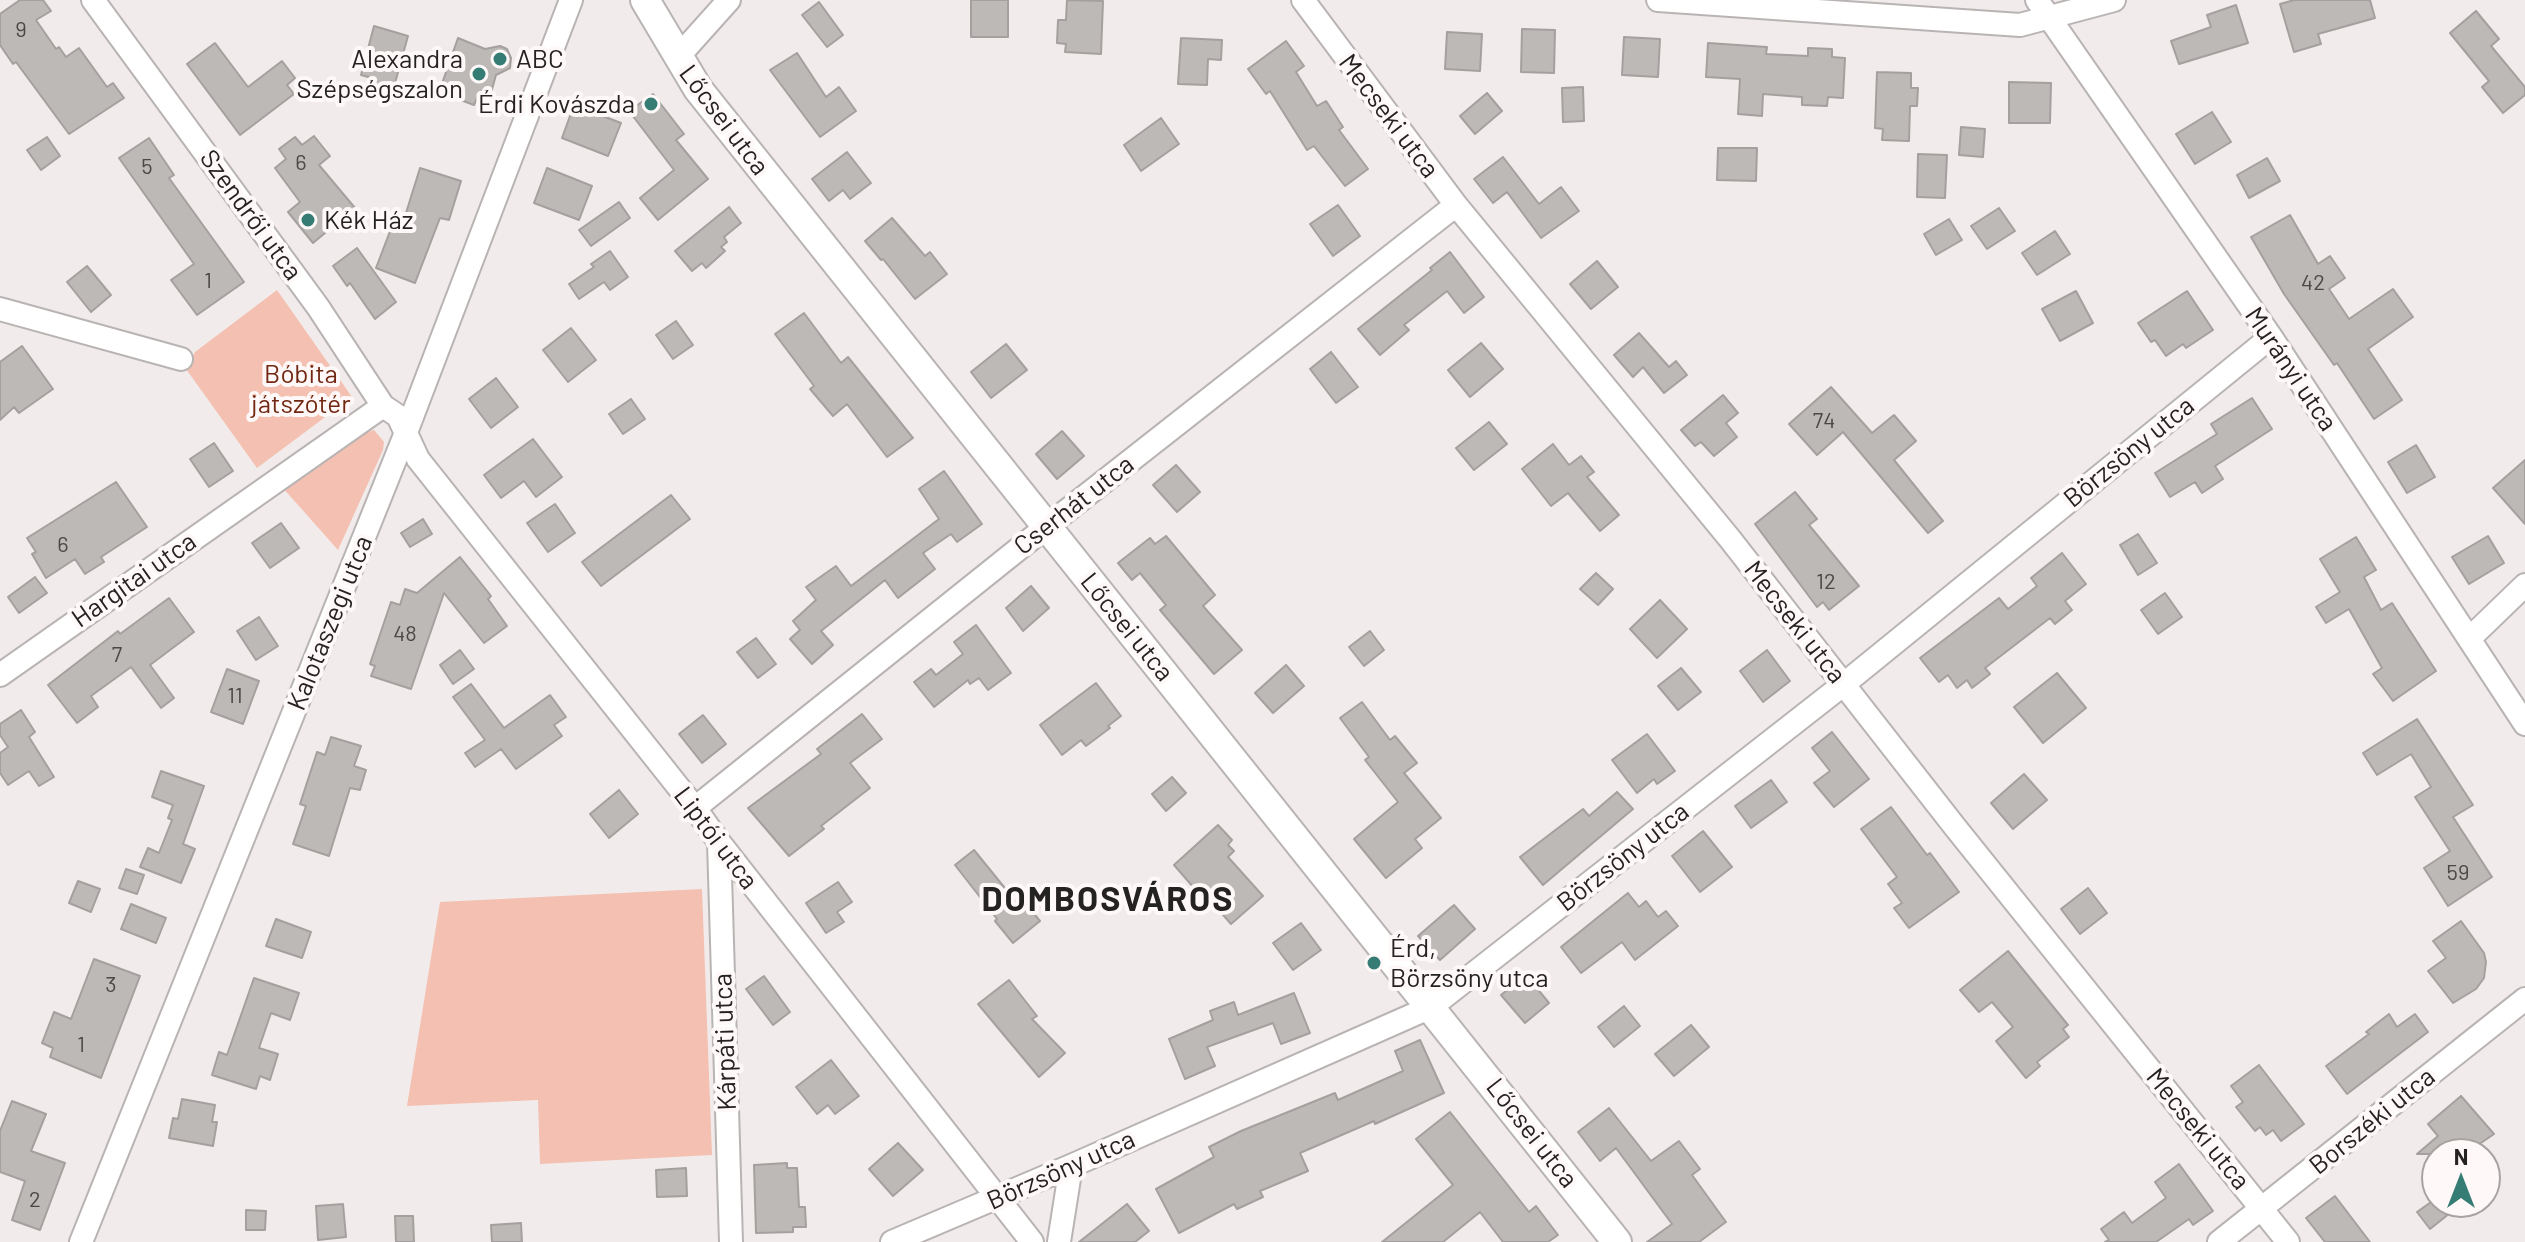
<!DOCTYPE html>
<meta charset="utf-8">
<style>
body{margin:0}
#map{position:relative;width:2525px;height:1242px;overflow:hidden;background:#f1eceb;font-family:Barlow,sans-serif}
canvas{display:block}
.north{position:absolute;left:2421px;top:1138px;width:80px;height:80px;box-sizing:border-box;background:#fef9f8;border:2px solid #a7a3a2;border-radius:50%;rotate:0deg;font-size:22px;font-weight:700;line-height:32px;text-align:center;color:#252322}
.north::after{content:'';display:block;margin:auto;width:28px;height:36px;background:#357c75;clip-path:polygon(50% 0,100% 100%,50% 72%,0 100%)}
</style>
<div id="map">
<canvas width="2525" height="1242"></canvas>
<div class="north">N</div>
</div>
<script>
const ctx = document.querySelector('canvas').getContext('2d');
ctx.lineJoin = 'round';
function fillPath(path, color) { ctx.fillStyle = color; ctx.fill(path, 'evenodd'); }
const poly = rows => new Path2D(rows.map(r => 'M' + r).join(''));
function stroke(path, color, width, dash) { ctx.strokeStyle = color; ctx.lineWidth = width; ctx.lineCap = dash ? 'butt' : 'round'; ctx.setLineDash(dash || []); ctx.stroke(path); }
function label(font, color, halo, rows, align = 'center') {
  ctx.font = font + ' Barlow,sans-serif'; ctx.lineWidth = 8; ctx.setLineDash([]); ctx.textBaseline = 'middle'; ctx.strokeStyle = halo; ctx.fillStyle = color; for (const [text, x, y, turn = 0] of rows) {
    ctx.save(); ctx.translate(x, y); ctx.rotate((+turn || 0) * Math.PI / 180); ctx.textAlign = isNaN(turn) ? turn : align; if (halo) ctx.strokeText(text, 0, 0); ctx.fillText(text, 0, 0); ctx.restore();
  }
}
fillPath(poly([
 [277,290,352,397,257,468,186,369,195,352],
 [374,430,384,442,383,450,338,550,282,487,362,434],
 [702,889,712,1155,540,1164,538,1100,407,1106,440,902]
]), '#f4c0b1');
const building = poly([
 [20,0,43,0,51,11,36,20,56,49,59,47,66,57,79,48,107,87,113,83,124,98,69,134,16,62,13,64,0,45,0,14,20,0],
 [971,0,1008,0,1008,37,971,37,971,0],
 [1067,0,1103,1,1101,54,1065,52,1066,44,1057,43,1058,20,1066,20,1067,0],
 [2294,0,2370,0,2375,18,2318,34,2321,44,2294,52,2280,4,2294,0],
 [819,2,843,35,827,47,802,15,819,2],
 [2236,5,2248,43,2179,64,2171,41,2211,27,2207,15,2236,5],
 [2476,11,2499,39,2491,46,2525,87,2525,95,2503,113,2482,87,2489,81,2450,33,2476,11],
 [374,26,408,36,392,94,369,88,372,78,361,75,374,26],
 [1522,29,1555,30,1554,73,1521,72,1522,29],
 [1447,32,1482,34,1480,71,1445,69,1447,32],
 [1624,37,1660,39,1658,77,1622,75,1624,37],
 [458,38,485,49,500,46,507,49,511,58,510,68,496,75,489,100,478,96,474,105,439,92,458,38],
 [1181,38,1222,40,1221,60,1208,59,1207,85,1178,84,1181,38],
 [1286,41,1304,66,1296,72,1317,106,1326,101,1343,127,1339,130,1368,169,1345,186,1314,146,1307,150,1270,91,1266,94,1248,69,1286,41],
 [215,43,248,87,282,61,295,78,287,85,294,94,240,135,187,64,215,43],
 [1708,43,1767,47,1766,54,1808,56,1808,48,1832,49,1832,57,1845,58,1843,98,1828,97,1827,106,1802,105,1802,97,1763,94,1762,116,1738,114,1740,79,1706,77,1708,43],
 [797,53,826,97,839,87,856,111,820,137,770,70,797,53],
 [1877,72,1911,73,1911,88,1918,88,1917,106,1910,106,1909,141,1882,140,1883,129,1875,128,1877,72],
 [2009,82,2051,83,2050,123,2009,123,2009,82],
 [1583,87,1584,121,1563,122,1562,88,1583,87],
 [1487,93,1502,111,1475,134,1460,116,1487,93],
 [653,94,684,134,676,140,708,179,658,220,640,198,674,170,629,111,653,94],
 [574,105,621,123,608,156,562,138,574,105],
 [2212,112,2231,142,2195,164,2176,134,2212,112],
 [1161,118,1179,144,1141,171,1124,145,1161,118],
 [1961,127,1985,129,1983,157,1959,155,1961,127],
 [314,136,330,156,319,165,355,208,313,243,288,212,300,202,275,168,286,159,279,149,295,137,302,145,314,136],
 [47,137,60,156,41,170,27,150,47,137],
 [149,138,174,175,169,178,244,282,197,315,171,280,194,264,119,158,149,138],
 [1718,148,1757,148,1756,181,1717,180,1718,148],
 [847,152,871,183,850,199,843,190,829,201,812,179,847,152],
 [1918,154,1947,155,1945,198,1917,197,1918,154],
 [1503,157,1539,204,1561,187,1579,211,1541,238,1507,192,1493,203,1474,179,1503,157],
 [2267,158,2280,181,2249,198,2237,175,2267,158],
 [420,168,461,181,449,220,440,218,415,283,376,268,392,226,401,229,420,168],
 [547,168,592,186,579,220,534,203,547,168],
 [619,202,630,218,591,246,579,230,619,202],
 [1338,205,1360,236,1333,256,1310,224,1338,205],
 [729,207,741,223,724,237,727,242,721,247,725,251,706,268,702,263,692,271,675,251,729,207],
 [1999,208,2015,231,1987,249,1971,226,1999,208],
 [2290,215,2318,264,2330,256,2345,278,2329,289,2349,319,2393,289,2413,317,2368,349,2402,400,2374,419,2337,363,2334,365,2284,294,2251,237,2290,215],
 [892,218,925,256,930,252,947,274,915,299,883,259,881,260,865,241,892,218],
 [1949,219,1962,240,1936,255,1924,234,1949,219],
 [2055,231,2070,254,2037,275,2022,253,2055,231],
 [357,248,396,302,375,319,350,283,347,286,333,266,357,248],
 [610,251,628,277,610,290,604,282,579,299,569,284,594,267,591,264,610,251],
 [1450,252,1484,297,1464,313,1447,291,1404,325,1409,330,1380,355,1358,329,1432,270,1430,268,1450,252],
 [1597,261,1618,287,1591,309,1570,284,1597,261],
 [87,266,111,295,91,312,67,282,87,266],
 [2076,291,2093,323,2060,341,2042,309,2076,291],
 [2187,291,2213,330,2186,348,2183,344,2166,356,2155,340,2151,342,2138,323,2187,291],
 [804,313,841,363,848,357,913,438,887,457,847,404,833,416,810,389,814,386,775,334,804,313],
 [676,321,693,345,673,359,656,335,676,321],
 [571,328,596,360,568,382,543,350,571,328],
 [1639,333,1669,367,1676,361,1687,375,1664,393,1643,367,1633,377,1614,355,1639,333],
 [1481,343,1503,369,1470,397,1448,370,1481,343],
 [1006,344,1027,370,991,398,971,372,1006,344],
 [22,346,53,389,19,413,14,407,0,420,0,362,22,346],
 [1331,352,1358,387,1336,403,1310,369,1331,352],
 [496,378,518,407,491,428,469,399,496,378],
 [1831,387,1872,433,1894,415,1916,441,1894,460,1943,521,1928,533,1843,432,1817,455,1789,424,1831,387],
 [1723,395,1738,413,1726,423,1737,437,1714,456,1701,442,1695,446,1681,430,1723,395],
 [2252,398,2272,429,2215,466,2223,479,2202,493,2195,482,2170,497,2155,473,2217,434,2211,424,2252,398],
 [631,399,645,419,623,434,609,414,631,399],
 [1489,422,1507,444,1474,470,1456,448,1489,422],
 [1062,431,1084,456,1057,479,1036,454,1062,431],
 [533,439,562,477,536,497,524,481,501,498,484,475,533,439],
 [214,443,233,471,209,487,190,459,214,443],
 [1553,444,1569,465,1581,456,1594,472,1587,477,1619,515,1600,531,1568,493,1551,506,1522,469,1553,444],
 [2416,445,2435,477,2407,493,2388,462,2416,445],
 [2525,460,2525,524,2493,488,2525,460],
 [1176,465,1200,492,1177,512,1153,485,1176,465],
 [944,471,982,524,957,542,951,534,923,553,935,569,898,598,885,580,821,631,833,645,812,664,790,639,800,630,793,621,816,600,806,587,836,566,851,586,939,519,919,489,944,471],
 [116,482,147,527,101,557,104,562,85,574,75,559,46,578,32,554,36,552,27,538,116,482],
 [1795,492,1817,519,1809,525,1859,586,1829,610,1823,602,1817,607,1755,524,1795,492],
 [671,495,690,519,601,586,582,562,671,495],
 [555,504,575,533,548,552,527,523,555,504],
 [423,519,432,534,410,547,401,533,423,519],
 [281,523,299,548,270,568,252,543,281,523],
 [2138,534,2157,563,2138,575,2120,545,2138,534],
 [1166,536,1215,595,1203,606,1242,650,1214,674,1160,610,1166,605,1140,573,1132,580,1118,563,1150,538,1155,544,1166,536],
 [2488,536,2504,563,2469,584,2452,557,2488,536],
 [2356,537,2376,570,2364,577,2381,610,2392,603,2436,671,2393,701,2373,674,2382,668,2349,609,2326,623,2316,607,2340,592,2320,559,2356,537],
 [2062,553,2086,584,2065,601,2072,610,2055,624,2050,618,1985,668,1990,674,1972,688,1967,680,1957,688,1948,675,1939,682,1920,658,1999,598,2008,609,2037,586,2031,578,2062,553],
 [460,557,491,596,488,599,507,626,484,643,444,593,411,689,371,676,375,666,370,664,391,602,400,605,405,589,417,593,460,557],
 [1596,573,1613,589,1598,605,1580,589,1596,573],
 [35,577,47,593,19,613,8,597,35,577],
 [1031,586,1049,608,1023,631,1006,608,1031,586],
 [2165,593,2182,617,2158,634,2141,610,2165,593],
 [169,598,194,632,150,665,174,698,161,708,131,667,91,696,98,707,77,723,48,685,118,631,120,634,169,598],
 [1660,600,1687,629,1657,658,1630,629,1660,600],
 [259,617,278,646,256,660,237,631,259,617],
 [976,625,1011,673,988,690,979,678,970,684,968,680,934,707,914,682,931,669,936,675,963,654,954,642,976,625],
 [1370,631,1384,650,1364,666,1349,647,1370,631],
 [756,638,776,664,758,678,737,652,756,638],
 [460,650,474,669,453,684,440,665,460,650],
 [1767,650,1790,681,1763,702,1740,671,1767,650],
 [1286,665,1304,686,1273,713,1255,693,1286,665],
 [1681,668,1701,692,1678,710,1658,686,1681,668],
 [227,669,259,681,243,724,211,712,227,669],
 [2057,673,2086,708,2043,743,2014,707,2057,673],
 [1096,683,1121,716,1108,726,1110,728,1086,746,1081,740,1062,755,1040,725,1096,683],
 [471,684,504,728,550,695,566,717,554,725,562,736,516,769,501,749,475,767,465,753,485,740,453,697,471,684],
 [1362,702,1390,740,1395,736,1417,763,1404,773,1441,818,1415,839,1422,848,1386,878,1354,839,1398,802,1365,760,1369,757,1340,718,1362,702],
 [21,710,35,732,29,737,54,777,39,786,29,771,8,785,0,773,0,753,8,747,0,735,0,724,21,710],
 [862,714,882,739,850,763,870,788,821,826,824,829,789,856,748,808,821,754,817,749,862,714],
 [703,715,726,744,702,763,679,734,703,715],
 [2417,719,2473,805,2453,817,2492,877,2448,906,2424,868,2450,851,2415,797,2431,787,2411,754,2377,775,2363,753,2417,719],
 [1832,732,1869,779,1834,807,1814,783,1830,771,1812,748,1832,732],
 [1647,734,1675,771,1657,784,1654,779,1637,793,1612,760,1647,734],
 [331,737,361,746,354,766,366,770,360,790,350,788,329,856,293,844,306,806,300,804,317,752,325,755,331,737],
 [161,771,204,786,183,844,195,849,181,883,140,867,148,848,159,853,172,820,168,818,173,805,152,797,161,771],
 [2024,774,2047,800,2013,829,1991,803,2024,774],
 [1172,777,1186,793,1166,811,1152,794,1172,777],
 [1771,780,1787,802,1751,828,1735,806,1771,780],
 [619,790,638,814,609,838,590,814,619,790],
 [1617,792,1633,809,1543,885,1520,857,1583,809,1589,816,1617,792],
 [1891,807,1927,855,1930,853,1959,892,1909,928,1894,908,1902,903,1888,884,1897,877,1861,829,1891,807],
 [1218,825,1232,840,1228,845,1234,851,1228,857,1263,896,1231,924,1197,885,1194,888,1174,865,1218,825],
 [1703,831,1732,867,1700,892,1672,856,1703,831],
 [974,850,1017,903,1022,899,1040,921,1013,943,995,921,997,919,955,865,974,850],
 [126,869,144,875,137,894,119,888,126,869],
 [78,881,100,889,91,912,69,903,78,881],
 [838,882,852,902,837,912,844,922,826,933,806,903,838,882],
 [2088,888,2107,913,2080,934,2061,909,2088,888],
 [1628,893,1639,907,1646,901,1658,917,1666,911,1678,926,1635,960,1622,942,1581,973,1561,947,1628,893],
 [131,904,166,918,156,943,121,929,131,904],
 [1454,905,1475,929,1440,960,1418,936,1454,905],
 [276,919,311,932,302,958,266,946,276,919],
 [2461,921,2484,953,2486,962,2484,978,2476,989,2453,1003,2428,971,2446,958,2433,941,2461,921],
 [1301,923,1321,950,1293,970,1273,943,1301,923],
 [2008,951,2068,1025,2063,1029,2069,1037,2037,1062,2040,1066,2026,1078,1996,1041,2013,1027,1992,1002,1979,1012,1960,990,2008,951],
 [94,959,140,976,101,1078,50,1057,53,1048,42,1043,54,1012,71,1019,94,959],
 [1526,975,1549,1003,1525,1023,1501,995,1526,975],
 [764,976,790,1012,773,1025,746,989,764,976],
 [254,978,299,993,290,1020,271,1013,259,1048,278,1054,270,1080,260,1076,256,1089,212,1075,219,1052,227,1055,254,978],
 [1009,980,1037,1016,1032,1019,1065,1053,1039,1077,978,1004,1009,980],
 [1294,993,1310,1033,1281,1044,1273,1023,1207,1047,1215,1066,1185,1079,1169,1039,1213,1020,1210,1011,1234,1002,1238,1015,1294,993],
 [1624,1006,1640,1026,1614,1047,1598,1027,1624,1006],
 [2389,1014,2397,1027,2415,1014,2428,1032,2347,1094,2326,1066,2369,1034,2366,1032,2389,1014],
 [1691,1025,1709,1047,1674,1076,1655,1054,1691,1025],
 [1420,1040,1444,1093,1375,1124,1374,1121,1300,1153,1308,1171,1260,1191,1263,1197,1237,1209,1234,1204,1179,1233,1156,1189,1214,1157,1209,1147,1241,1131,1335,1093,1338,1100,1403,1071,1395,1051,1420,1040],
 [831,1060,859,1096,835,1114,828,1105,817,1114,796,1087,831,1060],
 [2259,1065,2304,1124,2281,1141,2273,1130,2266,1135,2260,1127,2255,1131,2236,1107,2243,1102,2231,1086,2259,1065],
 [2461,1096,2494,1134,2478,1145,2486,1154,2417,1154,2438,1136,2428,1124,2461,1096],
 [182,1099,215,1105,212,1122,217,1122,213,1146,169,1138,173,1118,178,1119,182,1099],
 [12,1101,46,1114,31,1151,65,1163,40,1230,12,1220,25,1181,0,1172,0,1131,12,1101],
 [1609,1108,1651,1161,1679,1141,1700,1169,1692,1175,1726,1222,1699,1242,1647,1242,1672,1224,1616,1148,1600,1161,1578,1132,1609,1108],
 [1450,1112,1529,1212,1536,1206,1558,1235,1548,1242,1503,1242,1480,1212,1443,1242,1382,1242,1453,1185,1416,1139,1450,1112],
 [898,1143,923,1170,893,1196,869,1169,898,1143],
 [787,1163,787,1168,797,1168,799,1207,805,1207,806,1227,793,1227,793,1232,756,1233,754,1165,787,1163],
 [2179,1164,2213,1211,2193,1225,2189,1219,2156,1242,2105,1242,2109,1240,2101,1229,2124,1212,2132,1223,2166,1198,2155,1182,2179,1164],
 [686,1168,687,1196,657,1197,656,1170,686,1168],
 [2335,1196,2370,1242,2325,1242,2306,1218,2335,1196],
 [2431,1202,2464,1202,2430,1229,2417,1212,2431,1202],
 [343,1204,346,1237,318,1240,316,1206,343,1204],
 [1127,1204,1149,1231,1135,1242,1079,1242,1127,1204],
 [246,1210,266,1211,265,1230,246,1230,246,1210],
 [395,1216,413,1216,414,1242,396,1242,395,1216],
 [521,1223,522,1242,492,1242,491,1225,521,1223]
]);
fillPath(building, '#bdb9b7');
stroke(building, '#a4a09f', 2);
const minor = poly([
 [93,0,318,307,383,406,398,416,418,459,695,808,719,842,1032,1242],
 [1303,0,1456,205,1730,539,1955,827,2288,1242],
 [1658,0,2020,25,2114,0],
 [2037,0,2271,337,2525,724],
 [677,58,729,0],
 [0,309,181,359],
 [2469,639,2525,585],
 [0,675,383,406],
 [695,808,1046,527,1456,205],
 [719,842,731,1242],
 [81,1242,407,430,571,0],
 [892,1242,1071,1166,1431,1007,1844,684,2271,337],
 [1059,1242,1071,1166],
 [2219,1242,2525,999]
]);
const tertiary = poly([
 [645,0,698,89,1617,1242]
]);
stroke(minor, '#b9b4b3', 26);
stroke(tertiary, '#b9b4b3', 32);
stroke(minor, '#fff', 22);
stroke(tertiary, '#fff', 28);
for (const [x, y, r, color] of [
 [500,59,8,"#357c75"],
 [479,74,8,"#357c75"],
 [651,104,8,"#357c75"],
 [308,220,8,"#357c75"],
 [1374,963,8,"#357c75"]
]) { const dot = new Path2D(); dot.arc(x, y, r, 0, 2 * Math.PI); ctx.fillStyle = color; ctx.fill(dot); stroke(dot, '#fef9f8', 3); }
label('22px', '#4b4847', null, [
 ["9",21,30],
 ["6",301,163],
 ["5",147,167],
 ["1",208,281],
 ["42",2313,283],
 ["74",1824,421],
 ["6",63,545],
 ["12",1826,582],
 ["48",405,634],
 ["7",117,655],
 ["11",235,696],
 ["59",2458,873],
 ["3",111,985],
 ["1",81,1045],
 ["2",35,1200]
]);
label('26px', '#252322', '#fef9f8', [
 ["Alexandra",463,59,"right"],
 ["Szépségszalon",463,89,"right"],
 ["ABC",516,59],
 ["Érdi Kovászda",635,104,"right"],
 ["Kék Ház",324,220],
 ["Érd,",1390,948],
 ["Börzsöny utca",1390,978]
], 'left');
label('26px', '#252322', '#fef9f8', [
 ["Mecseki utca",1389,116,53],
 ["Lőcsei utca",724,120,53],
 ["Szendrői utca",251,215,54],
 ["Murányi utca",2291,369,56],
 ["Börzsöny utca",2129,452,-39],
 ["Cserhát utca",1074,505,-38],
 ["Hargitai utca",134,580,-35],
 ["Mecseki utca",1795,622,52],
 ["Kalotaszegi utca",330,623,-68],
 ["Lőcsei utca",1127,627,51],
 ["Liptói utca",716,838,53],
 ["Börzsöny utca",1623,857,-38],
 ["Kárpáti utca",725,1042,-92],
 ["Borszéki utca",2372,1121,-39],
 ["Mecseki utca",2198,1129,51],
 ["Lőcsei utca",1532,1133,52],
 ["Börzsöny utca",1061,1170,-24]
]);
label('26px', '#712711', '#fef9f8', [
 ["Bóbita",301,374],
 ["játszótér",301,404]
]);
ctx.letterSpacing = '2px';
label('bold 34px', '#252322', '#fef9f8', [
 ["DOMBOSVÁROS",1108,900]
]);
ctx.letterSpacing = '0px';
</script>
